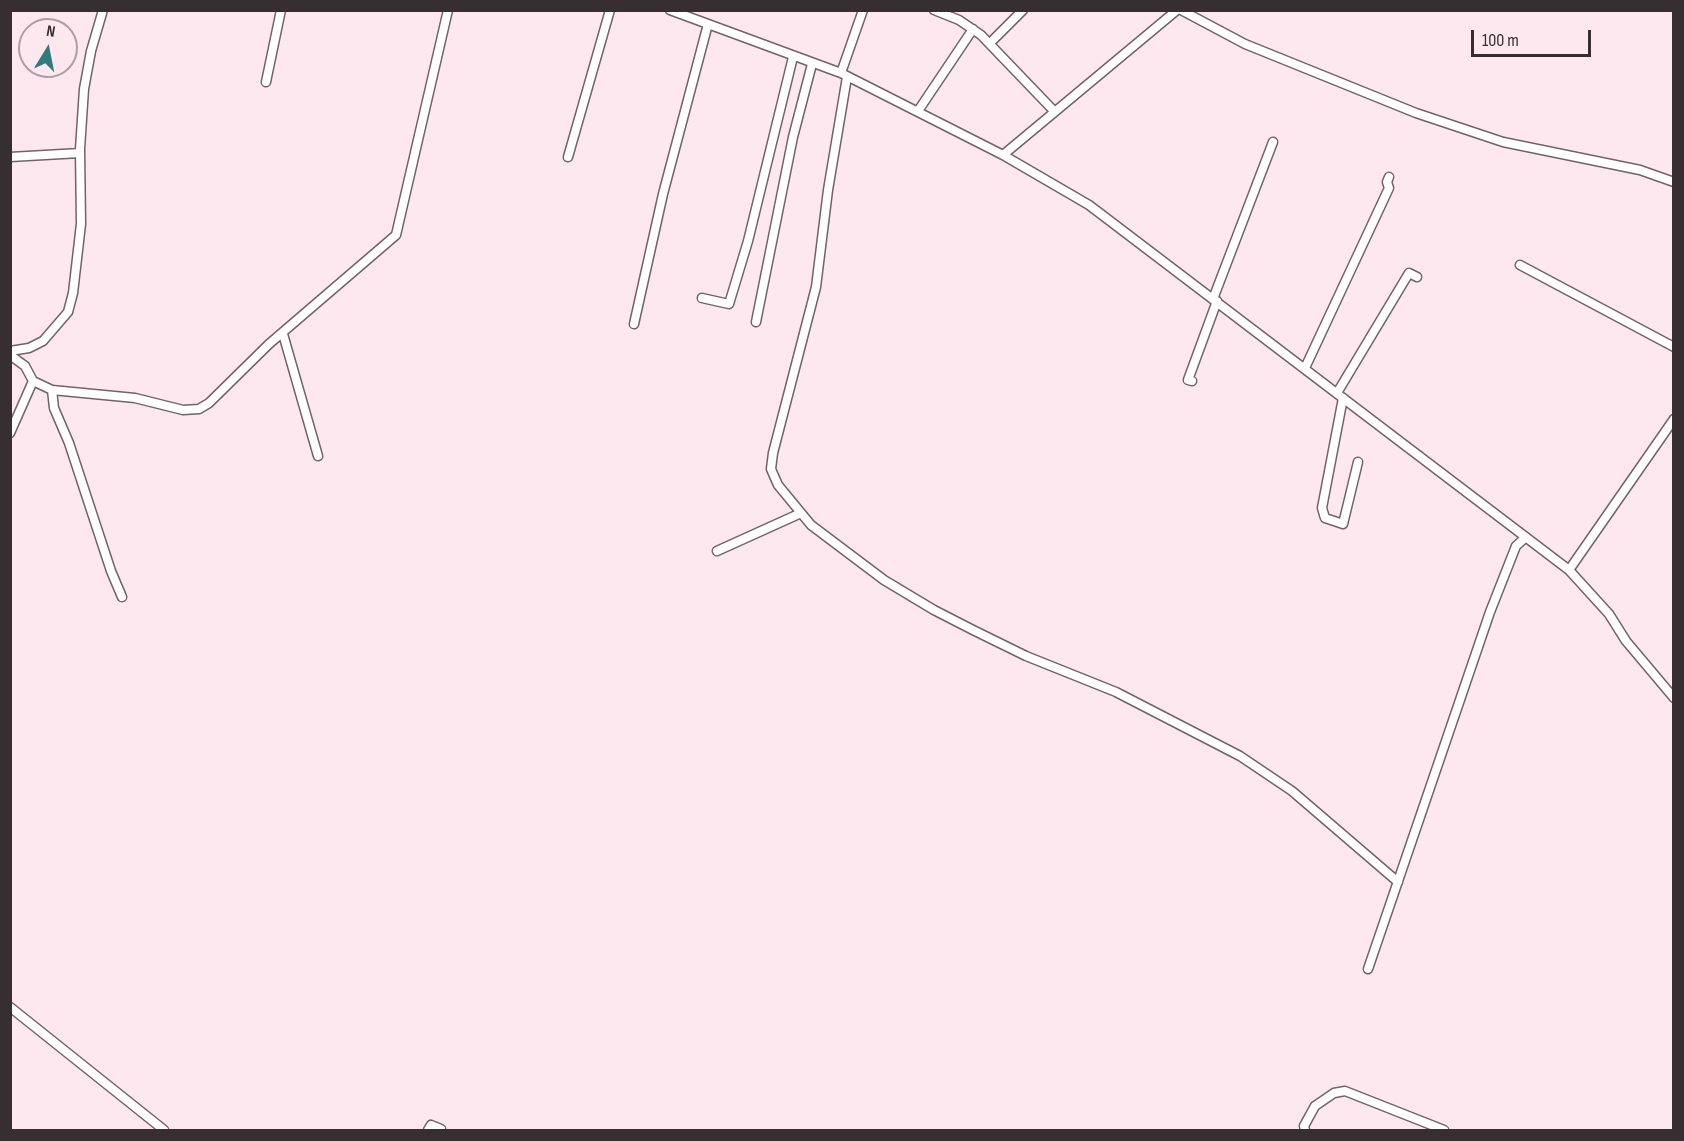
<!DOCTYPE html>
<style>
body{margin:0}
#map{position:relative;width:1684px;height:1141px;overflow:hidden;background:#fde8f0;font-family:"Sofia Sans Condensed",sans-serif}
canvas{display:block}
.frame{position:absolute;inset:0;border:12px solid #362e31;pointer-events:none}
.north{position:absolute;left:18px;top:18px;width:60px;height:60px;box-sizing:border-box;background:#fde8f0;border:2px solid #ad9ea4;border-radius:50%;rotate:10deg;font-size:16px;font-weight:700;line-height:24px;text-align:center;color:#362e31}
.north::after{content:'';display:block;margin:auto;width:21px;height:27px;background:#327b7d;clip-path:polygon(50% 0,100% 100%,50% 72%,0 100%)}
.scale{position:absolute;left:1471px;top:30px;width:120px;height:27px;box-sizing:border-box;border:3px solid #362e31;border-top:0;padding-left:8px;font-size:18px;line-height:21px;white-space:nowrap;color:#362e31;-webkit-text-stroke:4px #fde8f0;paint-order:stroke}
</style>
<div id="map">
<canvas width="1684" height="1141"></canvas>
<div class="frame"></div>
<div class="north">N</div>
<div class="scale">100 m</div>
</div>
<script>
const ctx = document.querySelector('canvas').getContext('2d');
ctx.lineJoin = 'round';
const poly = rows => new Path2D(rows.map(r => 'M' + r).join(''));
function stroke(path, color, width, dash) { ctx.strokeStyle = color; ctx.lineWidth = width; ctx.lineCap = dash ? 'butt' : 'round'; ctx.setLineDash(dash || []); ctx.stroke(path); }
const minor = poly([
 [670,10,841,73,1003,155,1089,205,1569,570,1609,614,1626,641,1674,698],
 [934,10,959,20,981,35,1054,111],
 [1181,10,1245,44,1416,113,1503,142,1640,170,1674,182],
 [990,43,1023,10],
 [841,73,863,10],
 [847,77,828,190,816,287,773,453,771,469,778,485,811,525,884,580,934,610,973,630,1026,656,1116,692,1240,756,1292,791,1398,882],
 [266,82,281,10],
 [918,111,973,29],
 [1003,155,1177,10],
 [10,157,80,153],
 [568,157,610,10],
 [1520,265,1674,347],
 [702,298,729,304,748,241,793,57],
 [1213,299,1273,142],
 [756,322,793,137,812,64],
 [634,324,663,194,708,24],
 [283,334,318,456],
 [10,351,29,348,43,341,68,312,73,293,81,224,80,149,84,89,91,51,103,10],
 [10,355,25,366,33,381,52,390,135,398,183,410,199,409,209,403,269,344,396,235,448,10],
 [1305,368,1389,188,1387,182,1389,177],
 [1192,381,1188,380,1217,301],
 [52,390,54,408,69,443,111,571,122,597],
 [1337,393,1409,273,1417,277],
 [1343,398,1322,508,1325,518,1343,524,1358,462],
 [10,433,33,381],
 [717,551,801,513],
 [1569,570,1674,419],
 [1368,969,1490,612,1516,546,1526,537],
 [10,1007,164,1130],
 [428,1130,431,1125,441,1129],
 [1305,1130,1304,1126,1315,1106,1334,1093,1345,1091,1444,1130]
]);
stroke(minor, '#746268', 11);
stroke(minor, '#fff', 8);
</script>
